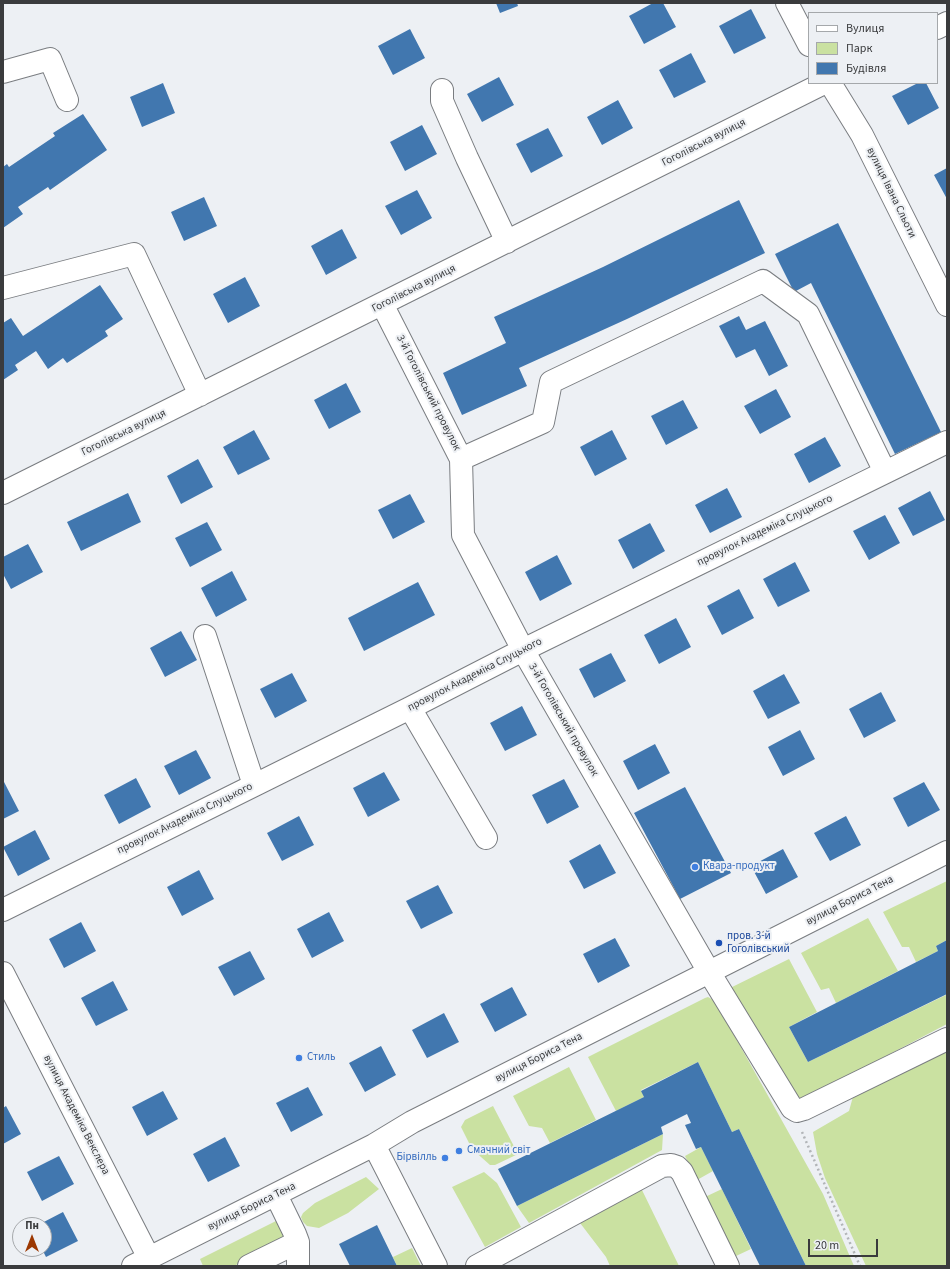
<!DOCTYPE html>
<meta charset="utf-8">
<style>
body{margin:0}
#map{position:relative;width:950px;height:1269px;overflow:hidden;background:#edf0f4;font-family:"Source Sans 3",sans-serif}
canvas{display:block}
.frame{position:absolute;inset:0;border:4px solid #3a3b3d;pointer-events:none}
.legend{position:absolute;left:808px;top:12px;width:130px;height:72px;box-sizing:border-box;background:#edf0f4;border:1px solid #a5a8ab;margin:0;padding:5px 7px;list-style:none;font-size:12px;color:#3a3b3d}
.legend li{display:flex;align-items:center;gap:8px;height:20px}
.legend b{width:20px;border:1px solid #a5a8ab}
.north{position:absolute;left:12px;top:1217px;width:40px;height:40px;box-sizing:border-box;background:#edf0f4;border:1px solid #a5a8ab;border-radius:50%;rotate:0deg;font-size:11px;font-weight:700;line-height:16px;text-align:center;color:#3a3b3d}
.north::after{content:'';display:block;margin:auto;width:14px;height:18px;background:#9c3802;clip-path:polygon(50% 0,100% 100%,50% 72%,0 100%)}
.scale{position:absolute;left:808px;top:1239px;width:70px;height:18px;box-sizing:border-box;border:2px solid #3a3b3d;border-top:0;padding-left:5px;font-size:12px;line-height:14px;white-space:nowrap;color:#3a3b3d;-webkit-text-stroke:3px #edf0f4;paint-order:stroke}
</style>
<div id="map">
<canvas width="950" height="1269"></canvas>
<div class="frame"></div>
<ul class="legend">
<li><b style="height:5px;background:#fff"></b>Вулиця</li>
<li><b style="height:11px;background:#cae1a1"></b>Парк</li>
<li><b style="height:11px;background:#4177af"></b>Будівля</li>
</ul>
<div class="north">Пн</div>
<div class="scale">20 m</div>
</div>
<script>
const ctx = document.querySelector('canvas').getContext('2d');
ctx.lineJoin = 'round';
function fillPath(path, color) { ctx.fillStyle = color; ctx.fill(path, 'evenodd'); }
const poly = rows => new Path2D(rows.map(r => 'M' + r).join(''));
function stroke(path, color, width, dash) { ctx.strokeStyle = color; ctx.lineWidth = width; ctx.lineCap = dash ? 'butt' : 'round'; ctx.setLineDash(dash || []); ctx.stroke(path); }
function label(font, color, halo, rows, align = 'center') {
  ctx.font = font + ' "Source Sans 3",sans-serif'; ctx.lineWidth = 4; ctx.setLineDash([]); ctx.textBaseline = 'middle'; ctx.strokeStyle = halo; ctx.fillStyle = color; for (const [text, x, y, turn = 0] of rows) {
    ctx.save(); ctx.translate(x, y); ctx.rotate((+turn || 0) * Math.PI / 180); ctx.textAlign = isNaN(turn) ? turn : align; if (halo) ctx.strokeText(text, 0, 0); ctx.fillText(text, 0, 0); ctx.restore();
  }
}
fillPath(poly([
 [947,881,947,940,936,946,938,951,916,962,909,947,902,947,883,912],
 [868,918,898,971,836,1003,829,988,821,990,801,953],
 [789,959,817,1012,789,1027,808,1062,946,995,947,1024,804,1099,800,1098,792,1092,724,991],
 [708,997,715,1001,823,1194,854,1266,806,1266,739,1129,732,1132,698,1062,641,1090,644,1097,616,1111,588,1057,705,998],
 [947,1047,947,1266,866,1266,825,1178,817,1154,813,1132,849,1111,854,1093],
 [569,1067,596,1120,550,1143,542,1128,529,1126,513,1096],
 [493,1106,518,1154,495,1165,490,1165,472,1149,461,1127,465,1120],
 [663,1134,662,1150,529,1223,517,1206],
 [701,1147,713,1171,697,1180,685,1156],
 [484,1172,497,1183,521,1227,485,1247,452,1187],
 [366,1177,379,1189,348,1213,319,1228,307,1226,303,1222,301,1217,303,1213,315,1203],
 [639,1187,642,1190,679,1266,610,1266,606,1257,577,1219],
 [722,1189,751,1249,736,1256,705,1197],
 [278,1220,285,1235,284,1239,279,1242,234,1266,203,1266,200,1259],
 [412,1248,421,1266,397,1266,393,1257]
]), '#cae1a1');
fillPath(poly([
 [496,3,517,3,518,6,500,13],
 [653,3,663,3,676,27,644,44,629,16],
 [751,9,766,38,734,54,719,26],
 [410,29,425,58,393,75,378,46],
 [691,53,706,82,674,98,659,70],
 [499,77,514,105,482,122,467,94],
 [163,83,175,113,142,127,130,97],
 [918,83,926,83,939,108,908,125,892,96],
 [618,100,633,128,602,145,587,117],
 [83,114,107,150,50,190,48,187,18,207,23,214,3,228,3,167,7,164,9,167,55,136,53,133],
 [422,125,437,154,405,171,390,142],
 [548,128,563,156,531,173,516,144],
 [947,168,947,199,934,175],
 [417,190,432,218,401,235,385,206],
 [204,197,217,226,184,241,171,212],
 [739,200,765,253,627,319,519,368,527,386,462,415,443,373,506,343,494,317,603,267],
 [838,223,941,432,895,454,811,283,794,292,775,254],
 [342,229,357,258,326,275,311,246],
 [245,277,260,306,228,323,213,294],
 [100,285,123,319,105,331,108,336,67,363,63,358,48,369,36,351,15,365,18,370,3,380,3,323,11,318,23,336],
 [739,316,746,330,765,321,788,366,769,376,755,349,736,358,719,326],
 [346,383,361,412,329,429,314,400],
 [776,389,791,417,760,434,744,406],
 [683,400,698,428,666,445,651,416],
 [254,430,270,459,238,475,223,447],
 [612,430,627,459,595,476,580,447],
 [825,437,841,466,809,483,794,454],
 [198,459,213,487,181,504,167,476],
 [727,488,742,517,710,533,695,505],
 [930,491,945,520,913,536,898,508],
 [128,493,141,522,81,551,67,522],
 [410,494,425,522,393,539,378,510],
 [885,515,900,543,869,560,853,531],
 [207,522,222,550,190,567,175,538],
 [650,523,665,551,633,569,618,540],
 [28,544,43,572,11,589,3,574,3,557],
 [557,555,572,584,540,601,525,572],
 [795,562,810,591,778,607,763,579],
 [232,571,247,600,216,617,201,588],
 [418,582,435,615,364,651,348,618],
 [739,589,754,618,722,635,707,606],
 [676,618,691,647,659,664,644,635],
 [181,631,197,660,165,677,150,648],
 [611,653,626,681,594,698,579,669],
 [292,673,307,701,275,718,260,689],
 [784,674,800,703,768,719,753,691],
 [881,692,896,721,864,738,849,709],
 [522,706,537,735,505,751,490,723],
 [800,730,815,759,783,776,768,747],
 [655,744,670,773,638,790,623,761],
 [196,750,211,778,179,795,164,766],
 [384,772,400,800,368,817,353,788],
 [136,778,151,807,119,824,104,795],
 [564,779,579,807,547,824,532,795],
 [3,780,19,811,3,819],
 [924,782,940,810,908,827,893,798],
 [685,787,731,873,680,899,634,813],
 [299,816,314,845,282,861,267,833],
 [846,816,861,845,830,861,814,833],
 [35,830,50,859,18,876,3,847],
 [600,844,616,873,584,889,569,861],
 [783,849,798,877,766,894,751,866],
 [199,870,214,899,182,916,167,887],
 [438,885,453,913,421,929,406,901],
 [329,912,344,941,312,958,297,929],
 [81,922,96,951,64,968,49,939],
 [615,938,630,966,598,983,583,954],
 [947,940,947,994,808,1062,789,1027,938,951,936,946],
 [250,951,265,979,234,996,218,967],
 [113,981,128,1010,96,1026,81,998],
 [512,987,527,1015,495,1032,480,1004],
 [444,1013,459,1042,427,1058,412,1030],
 [381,1046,396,1075,365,1092,349,1063],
 [698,1062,732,1132,739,1129,806,1266,760,1266,701,1147,696,1149,685,1125,691,1123,687,1114,661,1127,663,1134,517,1206,498,1169,644,1097,641,1091],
 [308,1087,323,1115,291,1132,276,1103],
 [163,1091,178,1119,147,1136,132,1107],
 [6,1106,21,1134,3,1144,3,1108],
 [225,1137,240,1166,208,1182,193,1154],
 [59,1156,74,1184,42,1201,27,1172],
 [63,1212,78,1241,46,1257,42,1249,44,1249,44,1225,38,1225],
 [377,1225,397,1266,350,1266,339,1244]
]), '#4177af');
const minor = poly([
 [787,3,809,45],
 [937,28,947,23],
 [3,72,50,59,67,100],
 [830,83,862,135,947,305],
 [442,90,442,101,467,158,507,242],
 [3,288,134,254,200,395],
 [382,304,461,459,463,535,523,650,709,972,792,1108,797,1111,804,1109,947,1039],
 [461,459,543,422,551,382,763,281,808,314,885,472],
 [3,493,824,83],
 [205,636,254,785],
 [410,708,486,838],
 [3,910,410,708,523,650,947,442],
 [3,973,149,1258],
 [374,1145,436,1266],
 [276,1195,295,1234,298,1242,298,1266],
 [133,1266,374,1145,412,1122,947,852],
 [249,1266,298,1242],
 [477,1266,662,1166,671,1165,677,1167,682,1172,728,1266]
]);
stroke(minor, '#7a7d81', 24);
stroke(poly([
 [802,1132,860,1266]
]), '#b2b5b8', 2.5, [2, 3]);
stroke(minor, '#fff', 22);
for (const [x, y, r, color] of [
 [695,867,4,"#3f7fe0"],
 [719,943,4,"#1a4fb4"],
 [299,1058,4,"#3f7fe0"],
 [459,1151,4,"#3f7fe0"],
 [445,1158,4,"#3f7fe0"]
]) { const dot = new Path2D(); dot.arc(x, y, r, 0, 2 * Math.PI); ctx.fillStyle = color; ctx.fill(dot); stroke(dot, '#edf0f4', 1.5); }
label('11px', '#3a3b3d', '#edf0f4', [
 ["Гоголівська вулиця",704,143,-27],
 ["вулиця Івана Сльоти",891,193,64],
 ["Гоголівська вулиця",414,289,-27],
 ["3-й Гоголівський провулок",428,393,63],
 ["Гоголівська вулиця",124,433,-26],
 ["провулок Академіка Слуцького",765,531,-26],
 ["провулок Академіка Слуцького",475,675,-27],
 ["3-й Гоголівський провулок",563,720,60],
 ["провулок Академіка Слуцького",185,819,-26],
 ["вулиця Бориса Тена",850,901,-27],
 ["вулиця Бориса Тена",539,1058,-27],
 ["вулиця Академіка Векслера",76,1115,63],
 ["вулиця Бориса Тена",252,1207,-26]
]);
label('11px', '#366cbe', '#edf0f4', [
 ["Квара-продукт",703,867],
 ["Стиль",307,1058],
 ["Смачний світ",467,1151],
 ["Бірвілль",437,1158,"right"]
], 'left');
label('11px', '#164399', '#edf0f4', [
 ["пров. 3-й",727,937],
 ["Гоголівський",727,950]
], 'left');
</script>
